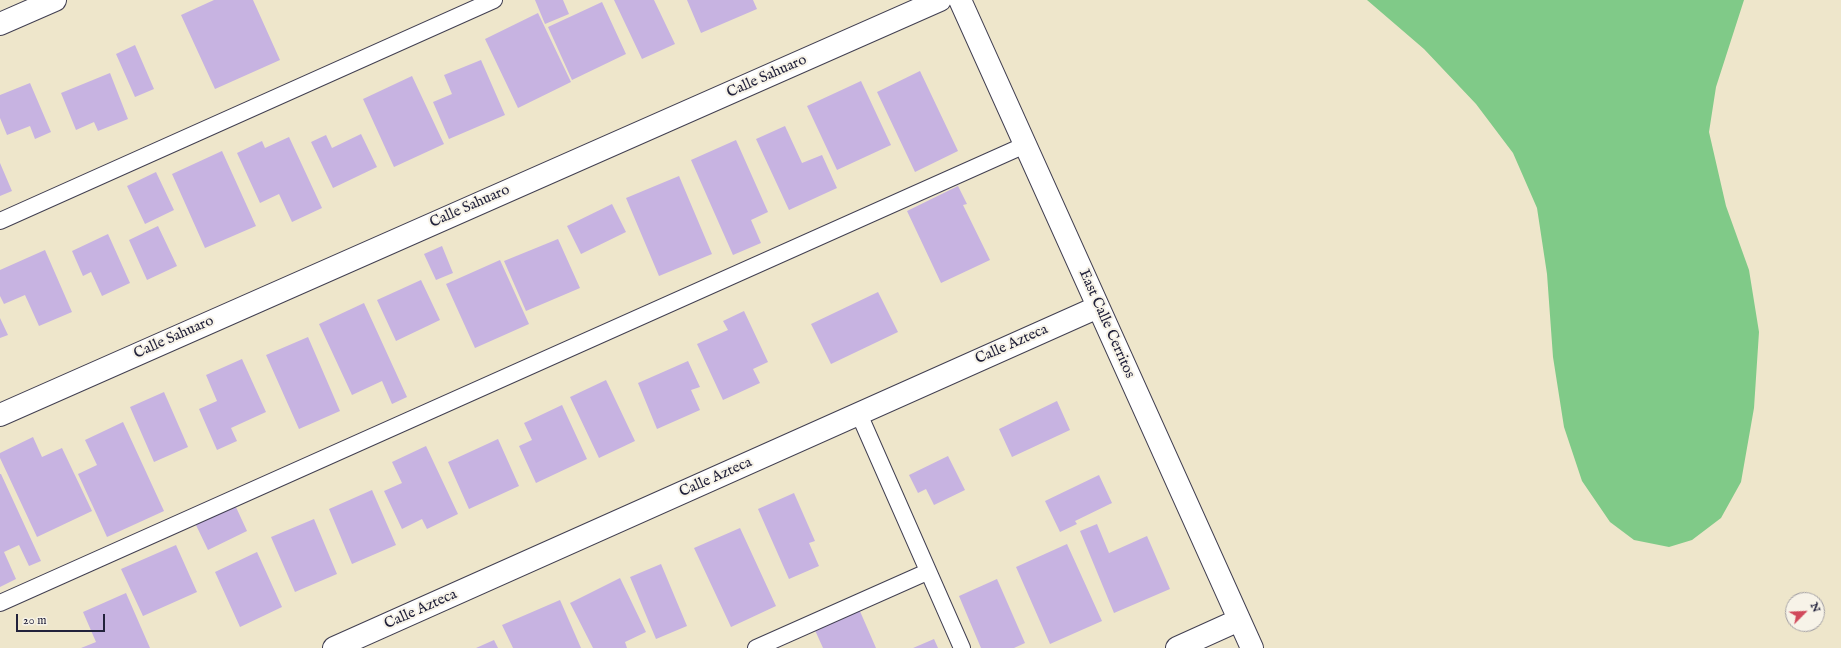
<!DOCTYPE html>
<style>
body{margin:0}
#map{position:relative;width:1841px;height:648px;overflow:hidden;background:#eee6cb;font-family:"IM FELL English",serif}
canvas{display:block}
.north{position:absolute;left:1785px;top:592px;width:40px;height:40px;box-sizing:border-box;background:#f7f3e8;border:1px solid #a29fa3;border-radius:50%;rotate:66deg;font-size:11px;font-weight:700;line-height:16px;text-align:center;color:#22223b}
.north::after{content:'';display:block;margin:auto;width:14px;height:18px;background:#d1495b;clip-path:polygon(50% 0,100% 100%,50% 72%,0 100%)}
.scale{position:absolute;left:16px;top:614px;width:89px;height:18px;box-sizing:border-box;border:2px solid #22223b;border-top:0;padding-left:5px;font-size:12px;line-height:14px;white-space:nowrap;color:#22223b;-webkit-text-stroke:3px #f7f3e8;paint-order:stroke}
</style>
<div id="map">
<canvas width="1841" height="648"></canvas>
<div class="north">N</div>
<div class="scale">20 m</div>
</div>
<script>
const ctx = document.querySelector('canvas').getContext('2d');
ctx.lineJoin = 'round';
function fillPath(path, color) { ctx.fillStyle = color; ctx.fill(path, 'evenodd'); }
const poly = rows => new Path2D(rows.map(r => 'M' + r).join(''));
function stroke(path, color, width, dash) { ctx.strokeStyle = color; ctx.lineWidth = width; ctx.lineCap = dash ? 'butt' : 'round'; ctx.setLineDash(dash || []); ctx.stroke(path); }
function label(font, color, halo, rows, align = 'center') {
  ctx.font = font + ' "IM FELL English",serif'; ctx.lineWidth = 4; ctx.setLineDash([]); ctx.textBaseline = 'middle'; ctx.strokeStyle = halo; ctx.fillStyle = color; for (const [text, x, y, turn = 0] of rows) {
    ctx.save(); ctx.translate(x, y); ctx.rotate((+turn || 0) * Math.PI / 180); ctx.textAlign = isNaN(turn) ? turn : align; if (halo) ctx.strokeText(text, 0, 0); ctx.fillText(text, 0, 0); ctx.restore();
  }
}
fillPath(poly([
 [1367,0,1744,0,1716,87,1709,132,1726,206,1749,270,1759,332,1754,408,1741,482,1721,518,1692,540,1669,547,1634,540,1610,522,1582,481,1564,427,1553,357,1547,274,1537,208,1513,153,1476,104,1424,49]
]), '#80ca88');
fillPath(poly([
 [214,0,253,0,280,60,215,89,181,15],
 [535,0,563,0,569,14,545,24],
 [614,0,654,0,675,44,642,59],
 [687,0,753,0,757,9,701,33],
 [602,2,626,54,572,80,548,27],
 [538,13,571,82,518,108,485,39],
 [135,45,154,89,135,97,116,54],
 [481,60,505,115,449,139,433,102,452,94,444,75],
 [920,71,958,151,915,172,877,92],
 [110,73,128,119,98,131,94,122,76,130,61,93],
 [412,76,444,144,394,167,363,99],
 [861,81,891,145,837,170,807,106],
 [30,83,51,132,35,139,30,126,7,135,0,118,0,95],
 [785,126,802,163,822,155,837,188,789,210,756,139],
 [361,134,377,167,333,188,311,142,326,135,332,148],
 [289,137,322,208,292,222,279,194,260,203,237,153,262,141,265,148],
 [736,140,768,212,751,220,761,243,733,255,691,160],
 [222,151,256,226,205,248,172,174],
 [0,163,12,191,0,196],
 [156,172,174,210,145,224,127,186],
 [679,176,712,254,659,276,626,198],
 [958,186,967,204,963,205,990,260,941,283,907,211],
 [612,204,626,232,581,254,567,226],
 [158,226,177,266,147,280,129,240],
 [108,234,130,283,102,296,91,272,83,276,72,251],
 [558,239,580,288,526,311,504,261],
 [442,246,453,273,436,280,424,254],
 [45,250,72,312,39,326,25,295,4,304,0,296,0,270],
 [500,260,529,324,475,348,446,284],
 [421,280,440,320,396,341,377,300],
 [878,292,898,332,831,364,811,324],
 [364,303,407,397,392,404,382,381,352,395,319,324],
 [744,311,768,362,753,369,760,383,723,400,697,344,728,330,723,321],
 [0,318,8,335,0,338],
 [308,337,340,411,299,429,266,355],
 [242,359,266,412,231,428,237,441,217,450,199,409,217,401,206,375],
 [688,361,700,387,691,390,700,410,657,429,638,383],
 [606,380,635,441,599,458,570,397],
 [164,392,188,447,154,462,130,407],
 [1057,401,1070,430,1012,457,999,429],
 [562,405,587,459,536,483,519,446,532,440,524,423],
 [123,422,164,511,107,537,78,474,97,465,85,440],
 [33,437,42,457,62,448,92,511,37,537,0,458,0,453],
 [498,439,519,486,469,509,448,462],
 [426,446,458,514,427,529,422,519,402,529,384,491,402,483,392,462],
 [948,456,965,490,934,505,926,489,918,493,909,475],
 [0,474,1,474,41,561,29,566,19,545,4,552,16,579,0,587],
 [1099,475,1112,503,1075,521,1077,524,1060,532,1045,501],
 [372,490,396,545,352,564,329,509],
 [794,493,815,541,809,543,819,566,789,579,758,509],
 [235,505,247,531,208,550,195,523],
 [314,519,337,574,295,592,271,537],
 [1097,524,1109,553,1147,536,1170,589,1114,613,1080,531],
 [740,528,776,606,731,627,694,548],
 [1067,544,1102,621,1050,644,1016,567],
 [176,545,197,592,143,616,121,569],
 [257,552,282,607,240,627,215,572],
 [661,564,687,626,656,639,630,577],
 [620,578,646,632,625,642,627,648,593,648,570,603],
 [997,579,1025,643,1014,648,981,648,959,596],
 [126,593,150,648,81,648,96,642,83,612],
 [560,600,581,648,513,648,502,625],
 [859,609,876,648,823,648,814,628],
 [934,639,938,648,913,648],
 [494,640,498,648,476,648]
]), '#c7b3e1');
const service = poly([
 [0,221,494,0],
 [859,414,962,648],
 [0,603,1025,145],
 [756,648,927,572]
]);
const minor = poly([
 [960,0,1252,648],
 [0,24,55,0],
 [0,415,940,0],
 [334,648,1098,307],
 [1177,648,1239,620]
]);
stroke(service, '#413f51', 18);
stroke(minor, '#413f51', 24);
stroke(service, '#fff', 16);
stroke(minor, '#fff', 22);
label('15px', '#22223b', '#f7f3e8', [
 ["Calle Sahuaro",767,77,-24],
 ["Calle Sahuaro",470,207,-24],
 ["East Calle Cerritos",1106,324,66],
 ["Calle Sahuaro",174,338,-24],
 ["Calle Azteca",1012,345,-24],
 ["Calle Azteca",716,478,-24],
 ["Calle Azteca",421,610,-24]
]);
</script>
